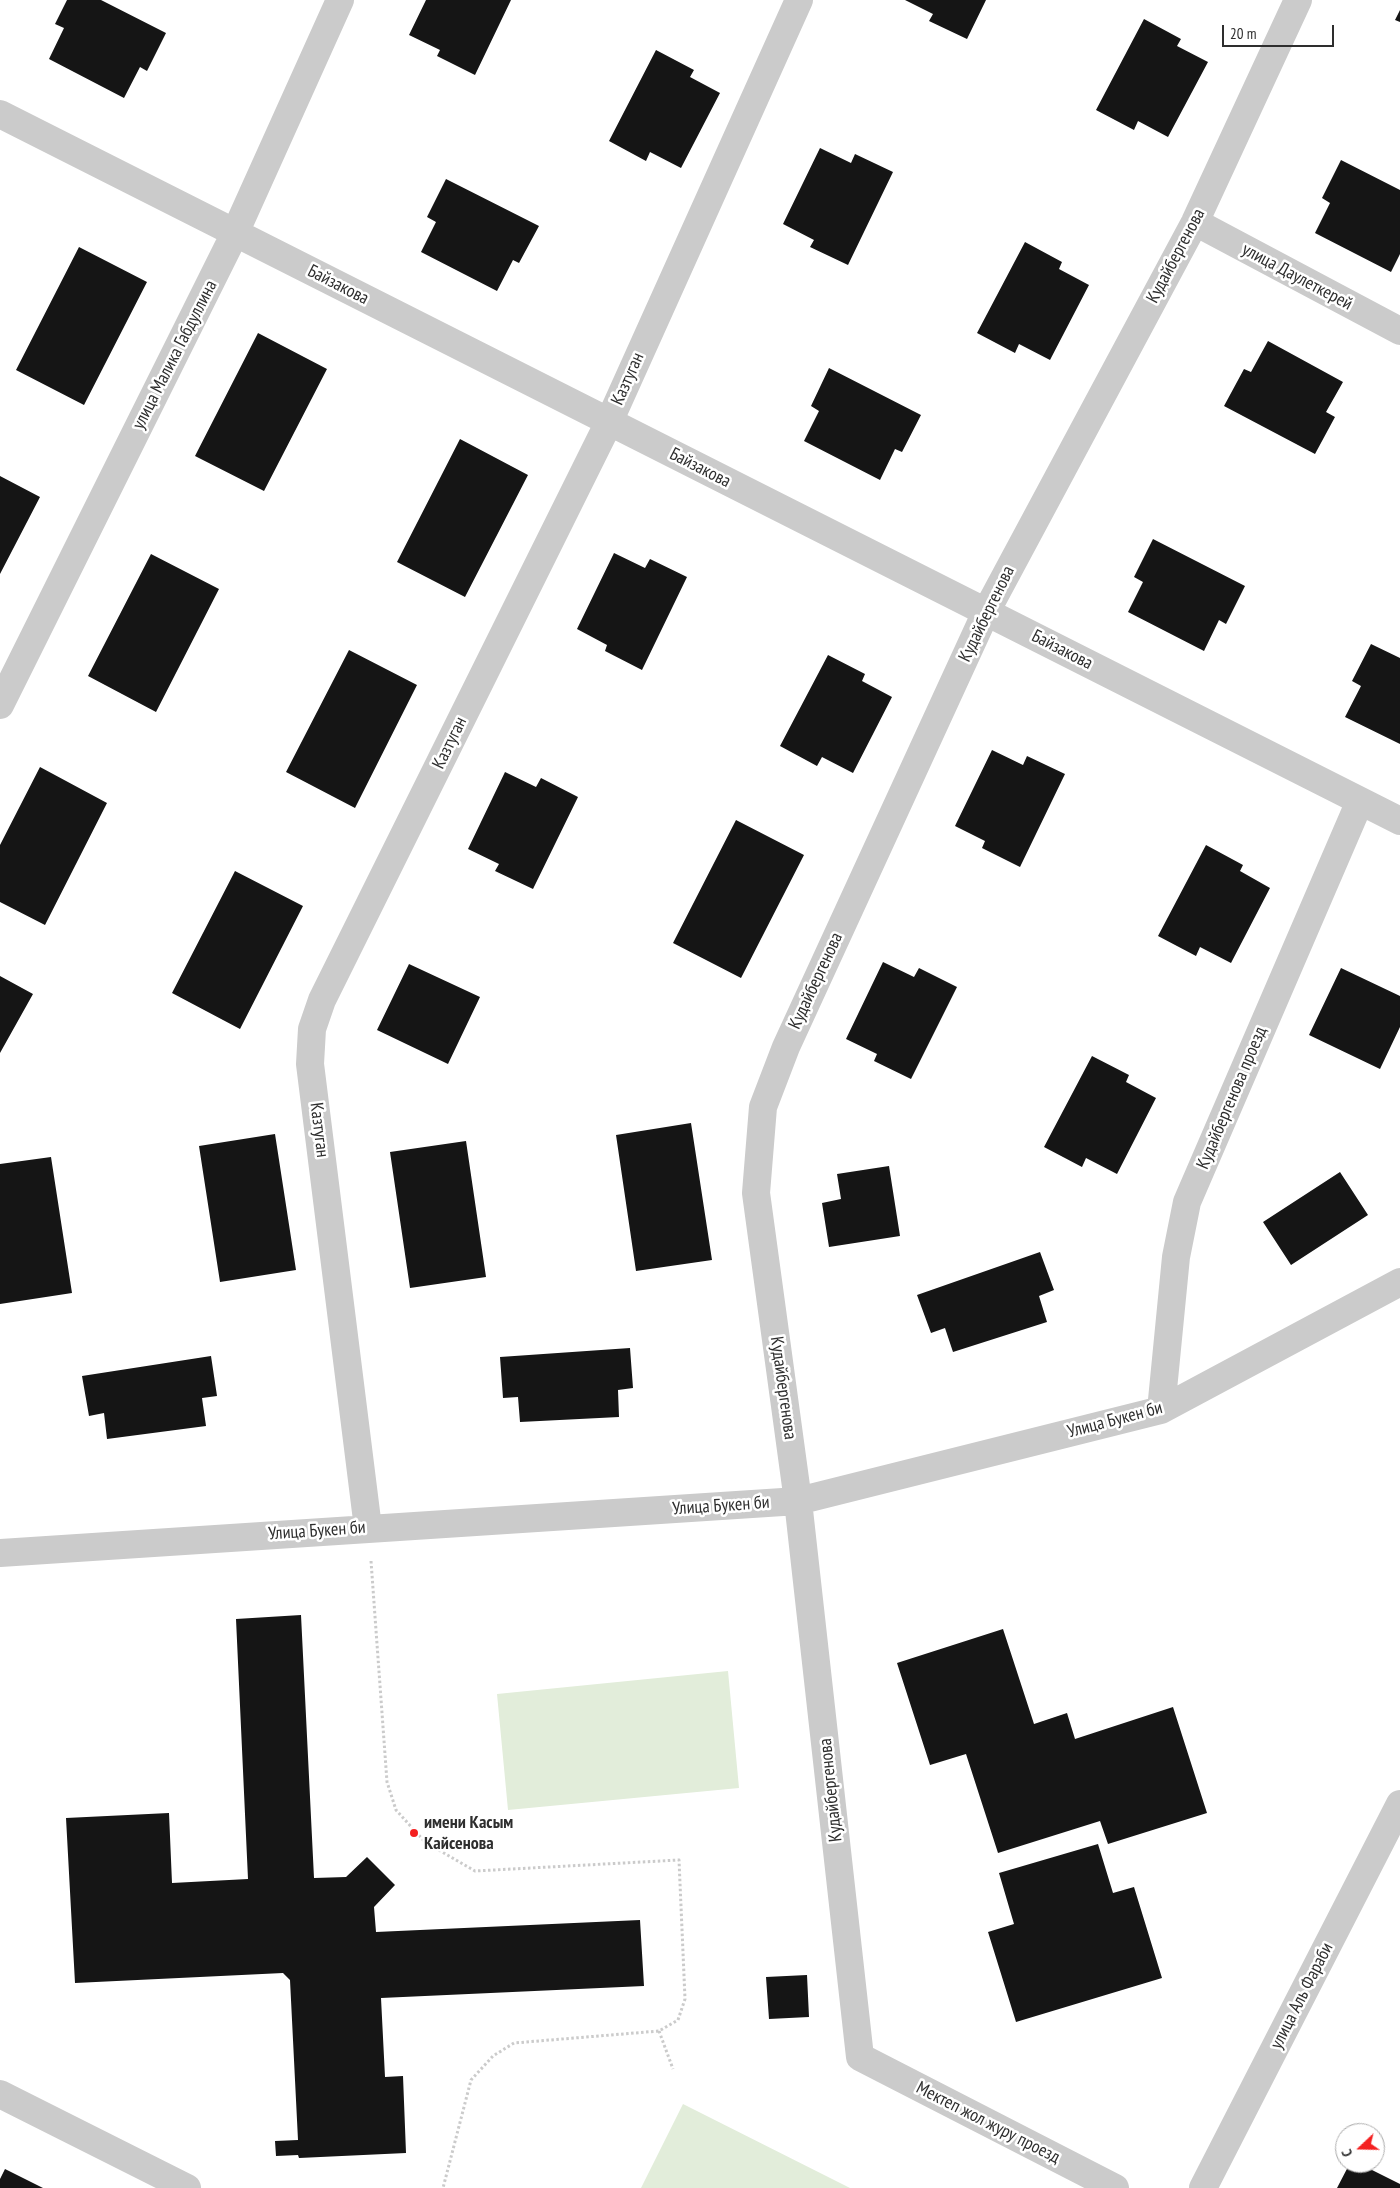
<!DOCTYPE html>
<meta charset="utf-8">
<style>
body{margin:0}
#map{position:relative;width:1400px;height:2188px;overflow:hidden;background:#fff;font-family:"PT Sans Narrow",sans-serif}
canvas{display:block}
.north{position:absolute;left:1335px;top:2123px;width:50px;height:50px;box-sizing:border-box;background:#fff;border:1px solid #ababab;border-radius:50%;rotate:249deg;font-size:14px;font-weight:700;line-height:20px;text-align:center;color:#2e2e2e}
.north::after{content:'';display:block;margin:auto;width:18px;height:22px;background:#f42020;clip-path:polygon(50% 0,100% 100%,50% 72%,0 100%)}
.scale{position:absolute;left:1222px;top:25px;width:112px;height:22px;box-sizing:border-box;border:2px solid #2e2e2e;border-top:0;padding-left:6px;font-size:15px;line-height:18px;white-space:nowrap;color:#2e2e2e;-webkit-text-stroke:4px #fff;paint-order:stroke}
</style>
<div id="map">
<canvas width="1400" height="2188"></canvas>
<div class="north">С</div>
<div class="scale">20 m</div>
</div>
<script>
const ctx = document.querySelector('canvas').getContext('2d');
ctx.lineJoin = 'round';
function fillPath(path, color) { ctx.fillStyle = color; ctx.fill(path, 'evenodd'); }
const poly = rows => new Path2D(rows.map(r => 'M' + r).join(''));
function stroke(path, color, width, dash) { ctx.strokeStyle = color; ctx.lineWidth = width; ctx.lineCap = dash ? 'butt' : 'round'; ctx.setLineDash(dash || []); ctx.stroke(path); }
function label(font, color, halo, rows, align = 'center') {
  ctx.font = font + ' "PT Sans Narrow",sans-serif'; ctx.lineWidth = 5; ctx.setLineDash([]); ctx.textBaseline = 'middle'; ctx.strokeStyle = halo; ctx.fillStyle = color; for (const [text, x, y, turn = 0] of rows) {
    ctx.save(); ctx.translate(x, y); ctx.rotate((+turn || 0) * Math.PI / 180); ctx.textAlign = isNaN(turn) ? turn : align; if (halo) ctx.strokeText(text, 0, 0); ctx.fillText(text, 0, 0); ctx.restore();
  }
}
fillPath(poly([
 [728,1671,739,1788,508,1810,497,1694],
 [683,2104,850,2188,641,2188]
]), '#e2edda');
fillPath(poly([
 [67,0,101,0,166,33,147,71,140,67,124,98,49,59,64,28,55,24],
 [426,0,511,0,475,75,437,56,440,50,409,35],
 [905,0,986,0,967,39,929,21,933,14],
 [1400,10,1400,22,1395,20],
 [1144,19,1181,39,1177,46,1208,62,1168,137,1138,121,1134,130,1096,110],
 [656,50,694,70,690,77,720,93,681,168,650,152,646,161,609,141],
 [820,148,851,163,855,154,893,172,848,265,810,247,814,240,783,224],
 [1341,160,1400,190,1400,254,1391,272,1315,233,1330,203,1322,198],
 [446,179,539,226,519,263,513,260,497,291,421,252,436,222,427,217],
 [1025,242,1062,262,1059,269,1089,285,1050,360,1019,344,1015,353,977,333],
 [79,247,147,282,84,405,16,370],
 [258,333,327,369,264,491,195,456],
 [1268,341,1343,382,1326,412,1335,417,1315,454,1224,406,1244,369,1251,372],
 [829,368,921,415,902,452,895,449,880,480,804,441,819,411,811,406],
 [460,439,528,475,465,597,397,562],
 [0,476,40,497,0,574],
 [1153,539,1245,586,1226,624,1219,620,1204,651,1128,612,1143,582,1134,577],
 [614,553,645,568,650,559,687,577,642,670,605,651,607,645,577,629],
 [151,554,219,589,156,712,88,676],
 [1371,644,1400,658,1400,744,1345,717,1361,686,1352,681],
 [349,650,417,685,355,808,286,772],
 [828,655,865,674,862,681,892,697,853,773,822,757,817,766,780,746],
 [992,750,1023,765,1027,756,1065,774,1020,867,982,848,985,841,955,826],
 [40,767,107,803,45,925,0,902,0,845],
 [505,772,536,787,541,778,578,797,533,889,495,871,499,864,468,849],
 [736,820,804,855,741,978,673,943],
 [1206,845,1243,865,1240,871,1270,888,1231,963,1200,947,1196,956,1158,936],
 [235,871,303,906,240,1029,172,993],
 [883,962,914,977,919,968,957,987,911,1079,874,1061,877,1054,846,1039],
 [409,964,480,997,448,1064,377,1030],
 [1341,968,1400,996,1400,1027,1380,1069,1309,1035],
 [0,976,33,994,0,1053],
 [1092,1056,1129,1075,1126,1082,1156,1098,1117,1174,1086,1158,1082,1167,1044,1147],
 [691,1123,712,1260,636,1271,616,1135],
 [275,1134,296,1270,220,1282,199,1146],
 [466,1141,486,1277,410,1288,390,1152],
 [51,1157,72,1293,0,1304,0,1164],
 [889,1166,900,1236,829,1247,822,1203,841,1199,837,1174],
 [1340,1172,1368,1215,1291,1265,1263,1222],
 [1040,1252,1054,1290,1039,1296,1047,1322,953,1352,945,1328,931,1333,917,1295],
 [630,1348,633,1388,618,1390,619,1417,520,1422,518,1397,503,1398,500,1357],
 [211,1356,217,1396,202,1398,206,1426,107,1439,104,1413,89,1416,82,1376],
 [301,1615,314,1878,346,1877,367,1857,395,1885,374,1907,376,1932,640,1920,644,1986,381,1998,385,2077,403,2076,406,2153,299,2158,298,2155,276,2156,275,2141,298,2140,290,1980,283,1973,75,1983,66,1818,169,1813,172,1883,248,1879,236,1619],
 [1003,1629,1034,1724,1067,1713,1075,1739,1173,1707,1207,1813,1108,1844,1100,1821,998,1853,966,1754,930,1765,897,1663],
 [1098,1844,1113,1893,1134,1887,1162,1978,1016,2022,988,1932,1014,1924,999,1873],
 [807,1975,809,2017,769,2019,766,1977],
 [1350,2163,1358,2163,1400,2184,1400,2188,1337,2188],
 [5,2169,43,2188,0,2188,0,2179]
]), '#151515');
stroke(poly([
 [371,1561,387,1782,396,1810,425,1842,475,1871,679,1860,685,1999,678,2020,659,2031,514,2043,493,2056,471,2080,443,2188],
 [659,2031,673,2069]
]), '#cbcbcb', 3, [2.5, 2.5]);
stroke(poly([
 [0,114,1400,821],
 [1195,222,1400,331],
 [0,705,235,233,340,0],
 [1161,1410,1176,1257,1187,1202,1360,801],
 [368,1528,310,1064,312,1029,322,1000,609,422,799,0],
 [0,1553,798,1501,1161,1410,1400,1282],
 [0,2094,187,2188],
 [1115,2188,860,2057,798,1501,756,1193,763,1107,786,1047,986,612,1195,222,1298,0],
 [1203,2188,1400,1804]
]), '#cbcbcb', 28);
for (const [x, y, r, color] of [
 [414,1833,5,"#f42020"]
]) { const dot = new Path2D(); dot.arc(x, y, r, 0, 2 * Math.PI); ctx.fillStyle = color; ctx.fill(dot); stroke(dot, '#fff', 2); }
label('18px', '#2e2e2e', '#fff', [
 ["Кудайбергенова",1176,256,-62],
 ["улица Даулеткерей",1297,277,28],
 ["Байзакова",338,285,27],
 ["улица Малика Габдуллина",175,355,-63],
 ["Казтуган",628,379,-66],
 ["Байзакова",700,468,27],
 ["Кудайбергенова",987,614,-64],
 ["Байзакова",1062,650,27],
 ["Казтуган",450,743,-64],
 ["Кудайбергенова",816,981,-65],
 ["Кудайбергенова проезд",1232,1098,-67],
 ["Казтуган",319,1130,83],
 ["Кудайбергенова",783,1388,82],
 ["Улица Букен би",1115,1420,-15],
 ["Улица Букен би",721,1506,-4],
 ["Улица Букен би",317,1531,-4],
 ["Кудайбергенова",831,1790,-96],
 ["улица Аль Фараби",1302,1996,-63],
 ["Мектеп жол журу проезд",988,2123,27]
]);
label('bold 18px', '#2e2e2e', '#fff', [
 ["имени Касым",424,1823],
 ["Кайсенова",424,1844]
], 'left');
</script>
